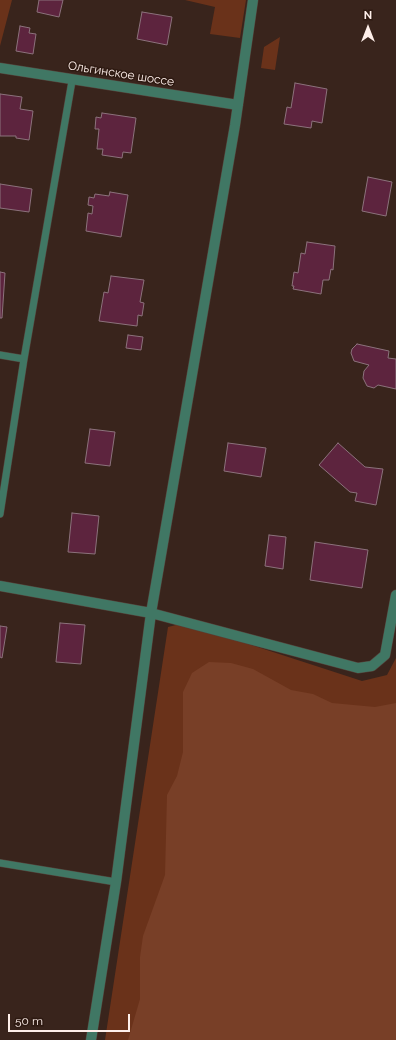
<!DOCTYPE html>
<meta charset="utf-8">
<style>
body{margin:0}
#map{position:relative;width:396px;height:1040px;overflow:hidden;background:#39241c;font-family:Raleway,sans-serif}
canvas{display:block}
.north{position:absolute;left:348px;top:8px;width:40px;height:40px;-webkit-text-stroke:3px #2e1a12;paint-order:stroke;rotate:0deg;font-size:11px;font-weight:700;line-height:16px;text-align:center;color:#feefea}
.north::after{content:'';display:block;margin:auto;width:14px;height:18px;background:#feefea;clip-path:polygon(50% 0,100% 100%,50% 72%,0 100%)}
.scale{position:absolute;left:8px;top:1014px;width:122px;height:18px;box-sizing:border-box;border:2px solid #feefea;border-top:0;padding-left:5px;font-size:12px;line-height:14px;white-space:nowrap;color:#feefea;-webkit-text-stroke:3px #2e1a12;paint-order:stroke}
</style>
<div id="map">
<canvas width="396" height="1040"></canvas>
<div class="north">N</div>
<div class="scale">50 m</div>
</div>
<script>
const ctx = document.querySelector('canvas').getContext('2d');
ctx.lineJoin = 'round';
function fillPath(path, color) { ctx.fillStyle = color; ctx.fill(path, 'evenodd'); }
const poly = rows => new Path2D(rows.map(r => 'M' + r).join(''));
function stroke(path, color, width, dash) { ctx.strokeStyle = color; ctx.lineWidth = width; ctx.lineCap = dash ? 'butt' : 'round'; ctx.setLineDash(dash || []); ctx.stroke(path); }
function label(font, color, halo, rows, align = 'center') {
  ctx.font = font + ' Raleway,sans-serif'; ctx.lineWidth = 3; ctx.setLineDash([]); ctx.textBaseline = 'middle'; ctx.strokeStyle = halo; ctx.fillStyle = color; for (const [text, x, y, turn = 0] of rows) {
    ctx.save(); ctx.translate(x, y); ctx.rotate((+turn || 0) * Math.PI / 180); ctx.textAlign = isNaN(turn) ? turn : align; if (halo) ctx.strokeText(text, 0, 0); ctx.fillText(text, 0, 0); ctx.restore();
  }
}
fillPath(poly([
 [0,0,12,0,0,46],
 [185,0,246,0,240,38,210,34,215,7],
 [280,37,275,70,261,68,264,47],
 [184,623,362,681,387,675,396,658,396,1040,105,1040,168,627]
]), '#6a321a');
fillPath(poly([
 [209,662,231,663,253,669,291,690,313,694,332,703,375,707,396,703,396,1040,128,1040,140,999,140,957,143,936,165,875,167,795,177,776,183,752,183,692,192,673]
]), '#783f27');
const building = poly([
 [39,0,63,0,59,17,37,12,39,0],
 [142,12,172,17,167,45,137,39,142,12],
 [20,26,30,28,29,33,36,34,33,54,16,51,20,26],
 [295,83,327,89,322,123,312,121,311,128,284,124,287,107,291,108,295,83],
 [0,94,22,97,20,109,33,111,29,140,16,138,16,136,0,136,0,94],
 [102,113,136,118,131,153,123,152,122,158,102,155,103,149,97,149,99,129,95,129,96,117,101,118,102,113],
 [368,177,392,182,386,216,362,211,368,177],
 [0,184,32,189,29,212,0,208,0,184],
 [110,192,128,195,121,237,86,231,88,213,92,214,93,206,88,205,89,197,94,198,95,194,109,196,110,192],
 [307,242,335,246,333,270,331,269,329,280,323,280,321,294,293,289,294,286,292,286,294,272,298,273,301,253,305,254,307,242],
 [0,272,5,273,2,318,0,318,0,272],
 [111,276,144,280,140,302,144,303,142,316,138,315,137,326,99,321,104,292,108,293,111,276],
 [128,335,143,337,141,350,126,348,128,335],
 [357,344,389,351,388,358,396,359,396,389,378,385,374,388,367,386,363,378,364,371,369,365,354,361,351,353,352,349,357,344],
 [90,429,115,432,110,466,85,463,90,429],
 [228,443,266,448,261,477,224,471,228,443],
 [338,443,365,467,383,469,376,505,355,501,357,493,350,492,319,465,338,443],
 [72,513,99,516,95,554,68,552,72,513],
 [269,535,286,537,283,569,265,566,269,535],
 [315,542,368,550,362,588,310,580,315,542],
 [60,623,85,625,81,664,56,662,60,623],
 [0,626,7,627,2,658,0,657,0,626]
]);
fillPath(building, '#5d243e');
stroke(building, '#8c727c', 1);
const service = poly([
 [0,355,24,359,0,514],
 [24,359,72,81],
 [0,863,116,882]
]);
const minor = poly([
 [0,68,238,105],
 [0,586,151,613,358,668,372,666,385,655,396,595],
 [91,1040,116,882,151,613,235,125,253,0]
]);
stroke(service, '#554039', 8);
stroke(minor, '#554039', 11);
stroke(service, '#407764', 7);
stroke(minor, '#407764', 10);
label('12px', '#feefea', '#2e1a12', [
 ["Ольгинское шоссе",121,74,9]
]);
</script>
